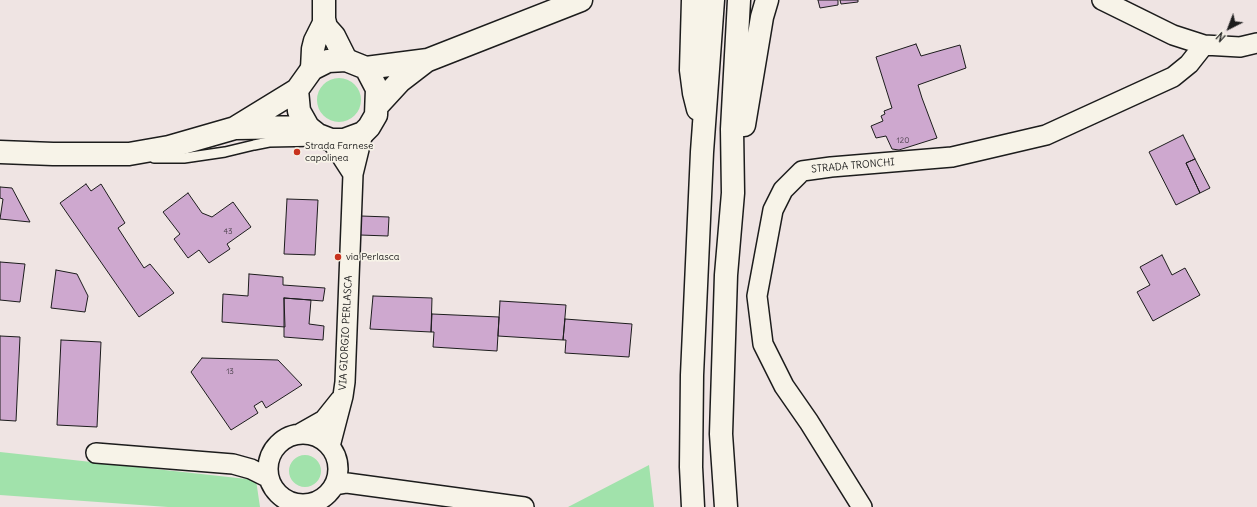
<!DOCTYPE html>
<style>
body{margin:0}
#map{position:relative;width:1257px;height:507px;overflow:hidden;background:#efe4e3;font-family:Delius,sans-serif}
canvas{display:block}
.north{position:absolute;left:1209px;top:8px;width:40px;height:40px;-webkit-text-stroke:3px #f7f3e8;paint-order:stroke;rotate:222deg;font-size:11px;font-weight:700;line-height:16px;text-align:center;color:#1c1c1c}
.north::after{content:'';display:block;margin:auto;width:14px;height:18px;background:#1c1c1c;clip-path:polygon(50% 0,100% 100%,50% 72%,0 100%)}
</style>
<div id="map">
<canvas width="1257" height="507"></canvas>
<div class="north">N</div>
</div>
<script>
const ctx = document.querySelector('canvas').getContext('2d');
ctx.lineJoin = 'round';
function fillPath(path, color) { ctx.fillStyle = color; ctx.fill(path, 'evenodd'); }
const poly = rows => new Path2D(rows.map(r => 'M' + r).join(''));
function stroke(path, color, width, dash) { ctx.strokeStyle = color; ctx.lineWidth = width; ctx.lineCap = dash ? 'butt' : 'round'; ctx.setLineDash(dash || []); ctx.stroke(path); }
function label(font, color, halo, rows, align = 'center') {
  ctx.font = font + ' Delius,sans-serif'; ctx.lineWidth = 3.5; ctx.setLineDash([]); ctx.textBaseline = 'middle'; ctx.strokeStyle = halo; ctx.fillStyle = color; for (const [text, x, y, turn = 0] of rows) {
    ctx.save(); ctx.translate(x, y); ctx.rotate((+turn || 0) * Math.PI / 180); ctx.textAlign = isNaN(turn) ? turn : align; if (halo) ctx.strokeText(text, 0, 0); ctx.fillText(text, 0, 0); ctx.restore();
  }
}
fillPath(poly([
 '317 100a22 22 0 1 1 44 0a22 22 0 1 1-44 0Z',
 [0,452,256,480,260,507,168,507,0,495],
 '289 471a16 16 0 1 1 32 0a16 16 0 1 1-32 0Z',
 [649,465,654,507,568,507]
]), '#a1e2ab');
const building = poly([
 [818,0,838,0,838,5,820,8,818,0],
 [840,0,858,0,858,2,841,4,840,0],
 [916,44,921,56,960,45,966,68,918,85,922,98,937,138,899,150,892,149,886,136,876,138,871,126,883,121,881,116,885,114,884,111,892,108,876,57,916,44],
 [1183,135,1195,159,1186,163,1200,193,1176,205,1149,152,1183,135],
 [1195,159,1210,188,1200,193,1186,163,1195,159],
 [86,184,91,191,101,184,125,223,118,228,144,268,150,264,174,293,139,317,60,203,86,184],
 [0,187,12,188,30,222,0,219,3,199,0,198,0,187],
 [188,193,202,213,212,217,233,202,251,227,227,244,230,249,209,263,199,250,188,258,174,239,180,234,163,212,188,193],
 [287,199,318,200,315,255,284,254,287,199],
 [361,216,389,217,388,236,360,235,361,216],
 [1162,255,1172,275,1185,268,1200,295,1153,321,1137,292,1150,285,1140,267,1162,255],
 [0,262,25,264,20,302,0,300,0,262],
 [56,270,77,274,88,296,85,312,51,308,56,270],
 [249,274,283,277,283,285,325,288,323,301,284,298,285,327,222,322,223,294,248,296,249,274],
 [373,296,432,298,431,332,370,329,373,296],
 [284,298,311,300,309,324,324,326,323,340,284,337,284,298],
 [500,301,566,305,563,340,498,336,500,301],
 [432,314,499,317,497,351,433,347,434,332,431,332,432,314],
 [565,319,632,324,629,357,565,353,566,340,563,340,565,319],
 [0,336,20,337,16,421,0,420,0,336],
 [61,340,101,342,97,427,57,425,61,340],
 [202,358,278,360,302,385,266,408,262,401,254,406,258,413,231,430,191,372,202,358]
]);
fillPath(building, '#cea8cf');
stroke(building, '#1c1c1c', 1);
const service = poly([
 [154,158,184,158,225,152,254,145,269,142,320,141]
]);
const minor = poly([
 [1102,0,1173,35,1204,45,1240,47,1257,43],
 [331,140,353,174],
 [301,433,324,420,340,400],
 '268 469a35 35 0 1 1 70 0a35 35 0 1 1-70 0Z',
 [330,446,343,396,345,382,353,174,363,133],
 [96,453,233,464,251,469,269,478],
 [335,485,347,483,524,507],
 [862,507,809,422,784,386,763,344,757,296,773,210,783,190,802,171,831,167,952,157,1046,135,1173,77,1189,64,1204,45]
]);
const tertiary = poly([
 [346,60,366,68,377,89,376,115,369,127,363,133,344,140,331,140,318,135,308,127,299,111,297,90,312,69,328,61,346,60],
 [366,68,428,60,581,0],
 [377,106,400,81,426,61],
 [235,128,297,90],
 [0,152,53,154,129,154,169,147,235,128,308,127]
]);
const trunk = poly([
 [693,0,691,70,694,93,698,109],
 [324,19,326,27,334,36,346,60],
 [312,69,313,49,315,41,324,23,324,0],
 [744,125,762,17,767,0],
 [693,507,691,467,692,375,702,152,713,0],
 [726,507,721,434,726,275,733,193,732,129,739,0]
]);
stroke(service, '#1c1c1c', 12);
stroke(minor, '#1c1c1c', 22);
stroke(tertiary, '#1c1c1c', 25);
stroke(trunk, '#1c1c1c', 25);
stroke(service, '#f7f3e8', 9);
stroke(minor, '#f7f3e8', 19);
stroke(tertiary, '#f7f3e8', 22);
stroke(trunk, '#f7f3e8', 22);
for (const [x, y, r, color] of [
 [297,152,4,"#c8321e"],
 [338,257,4,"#c8321e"]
]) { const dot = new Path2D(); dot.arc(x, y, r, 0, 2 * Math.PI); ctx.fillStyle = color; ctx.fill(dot); stroke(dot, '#f7f3e8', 1.5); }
label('8px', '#483f49', null, [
 ["120",903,141],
 ["43",228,232],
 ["13",230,372]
]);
label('10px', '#1c1c1c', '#f7f3e8', [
 ["Strada Farnese",305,146],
 ["capolinea",305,158],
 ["via Perlasca",346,257]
], 'left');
label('10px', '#1c1c1c', '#f7f3e8', [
 ["STRADA TRONCHI",853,166,-5],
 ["VIA GIORGIO PERLASCA",346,333,-87]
]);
</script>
